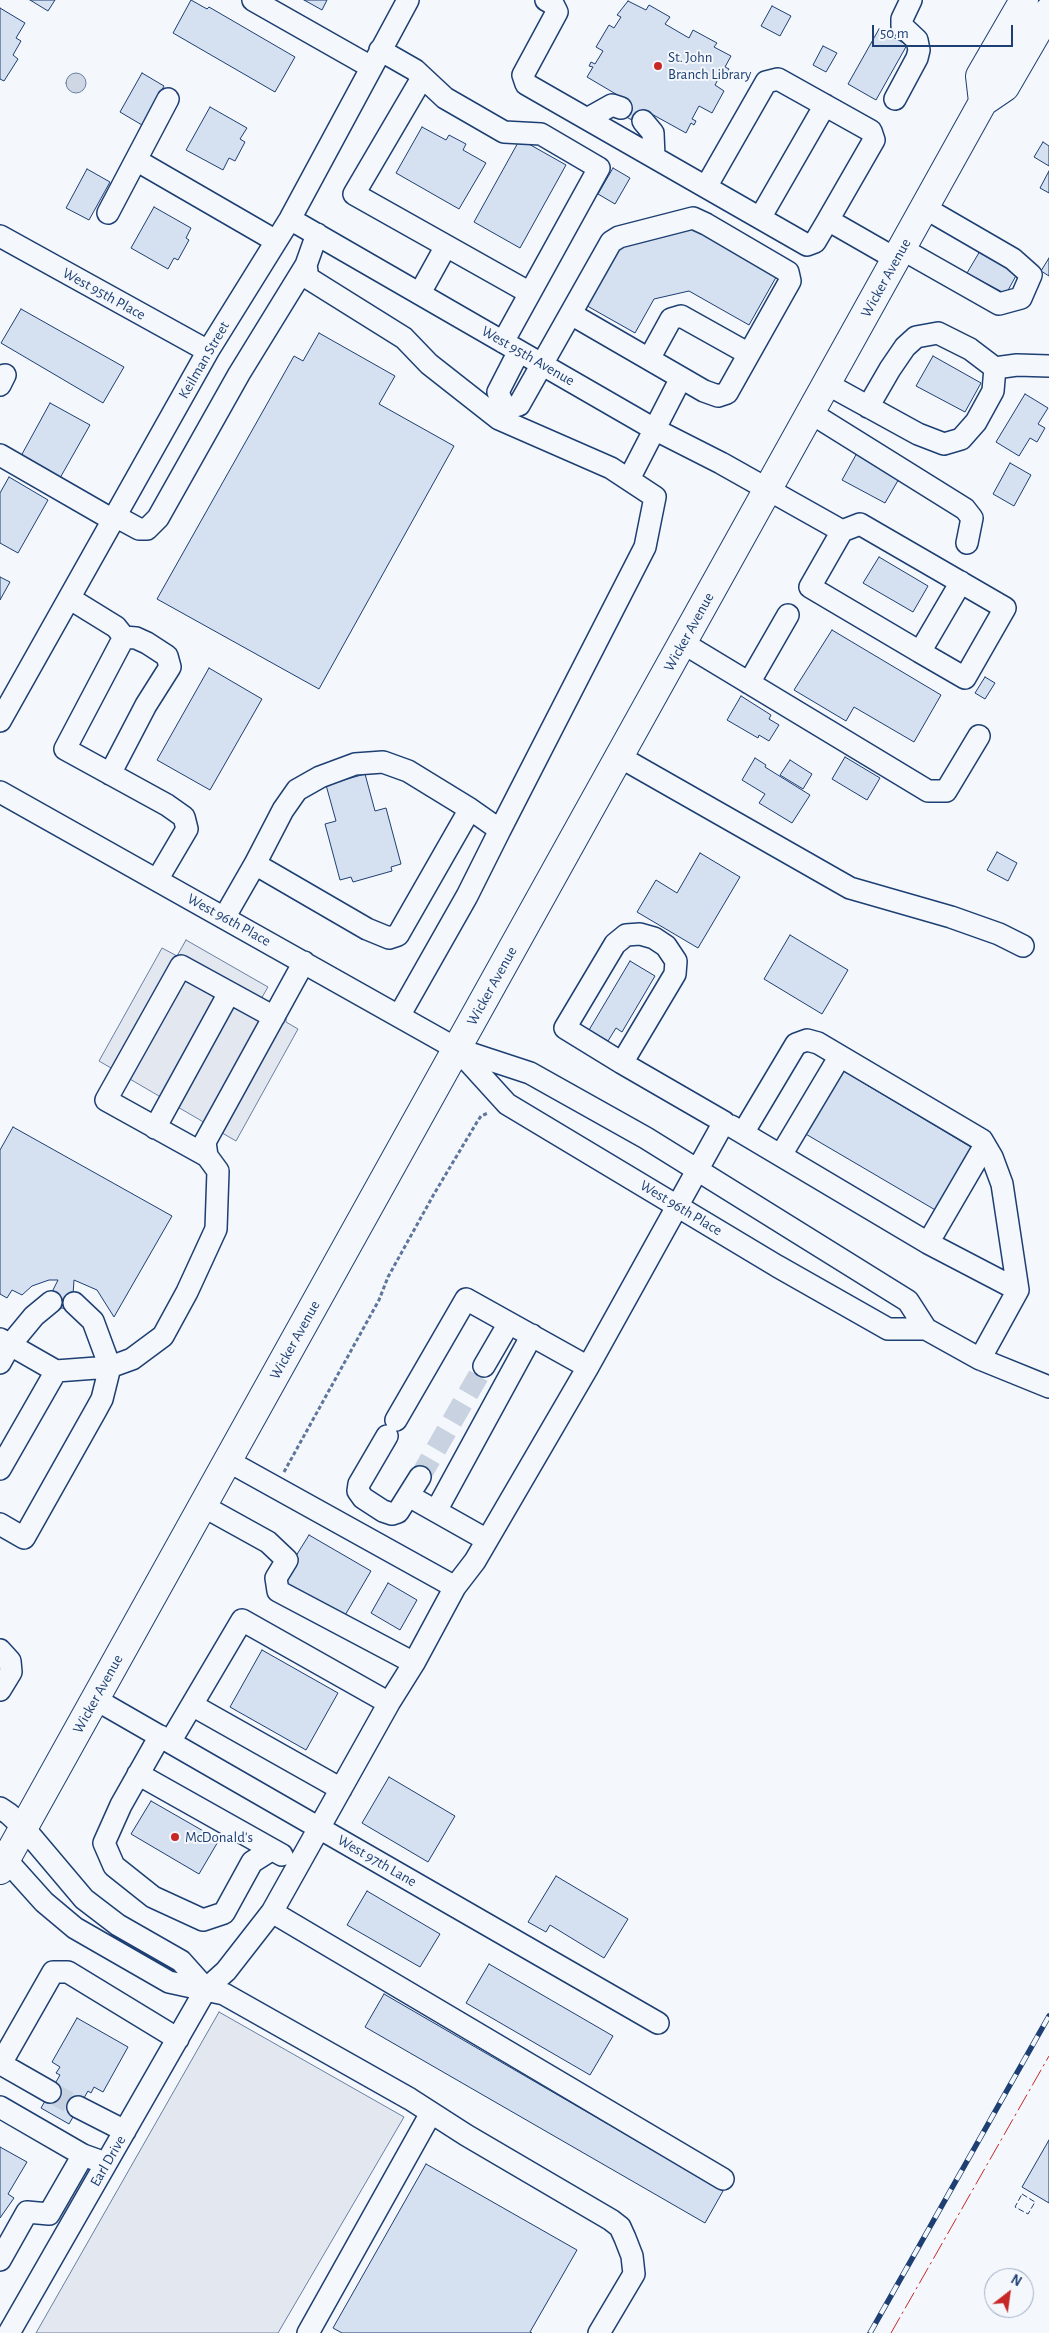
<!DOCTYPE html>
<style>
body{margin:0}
#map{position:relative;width:1049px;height:2333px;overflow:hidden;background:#f4f7fb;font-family:"Alegreya Sans",sans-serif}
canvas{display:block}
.north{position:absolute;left:984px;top:2268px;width:50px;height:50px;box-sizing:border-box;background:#f4f7fb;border:1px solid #9eadc5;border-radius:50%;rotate:30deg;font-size:14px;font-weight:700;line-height:20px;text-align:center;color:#1d3f73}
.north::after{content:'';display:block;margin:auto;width:18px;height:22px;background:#c62828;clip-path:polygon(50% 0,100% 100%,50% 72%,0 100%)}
.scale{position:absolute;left:872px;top:25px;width:141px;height:22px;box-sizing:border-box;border:2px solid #1d3f73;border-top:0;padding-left:6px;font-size:15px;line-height:18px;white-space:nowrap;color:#1d3f73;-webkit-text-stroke:4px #f4f7fb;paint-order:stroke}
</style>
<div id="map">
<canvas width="1049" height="2333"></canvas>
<div class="north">N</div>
<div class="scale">50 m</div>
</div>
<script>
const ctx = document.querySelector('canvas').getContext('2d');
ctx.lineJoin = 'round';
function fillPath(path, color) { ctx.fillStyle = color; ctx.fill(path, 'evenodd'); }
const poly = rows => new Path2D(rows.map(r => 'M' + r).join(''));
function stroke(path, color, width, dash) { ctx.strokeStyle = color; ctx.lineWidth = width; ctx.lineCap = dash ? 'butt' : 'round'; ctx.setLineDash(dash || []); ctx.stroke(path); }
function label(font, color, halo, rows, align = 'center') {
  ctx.font = font + ' "Alegreya Sans",sans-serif'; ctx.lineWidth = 4; ctx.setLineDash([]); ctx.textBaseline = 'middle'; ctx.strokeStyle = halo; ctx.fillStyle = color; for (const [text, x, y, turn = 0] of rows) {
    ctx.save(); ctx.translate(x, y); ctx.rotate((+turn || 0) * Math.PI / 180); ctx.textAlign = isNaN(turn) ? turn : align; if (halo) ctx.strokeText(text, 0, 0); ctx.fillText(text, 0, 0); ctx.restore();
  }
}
const parking = poly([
 [186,940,268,987,261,999,262,1004,286,1018,286,1022,298,1029,236,1141,99,1061,162,948,177,956,186,940],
 [219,2012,404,2117,278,2333,36,2333,219,2012]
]);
fillPath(parking, '#e3e8f0');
stroke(parking, '#687fa3', 1);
const water = poly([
 '66 83a10 10 0 1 1 20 0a10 10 0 1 1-20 0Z'
]);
fillPath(water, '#cfd7e4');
stroke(water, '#687fa3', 1);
const building = poly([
 [30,0,55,0,48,11,30,0],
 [191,0,207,9,209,7,295,57,275,92,173,33,191,0],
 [304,0,327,0,322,10,304,0],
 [628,1,646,10,649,5,670,17,665,24,689,38,693,30,717,43,714,47,731,56,725,67,729,69,725,77,721,74,715,85,724,91,712,113,699,106,692,119,696,121,694,125,691,123,686,133,648,112,641,125,619,113,626,100,587,77,593,67,589,66,591,62,595,64,603,51,596,47,609,25,614,28,621,17,617,15,628,1],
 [772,6,791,16,780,36,761,26,772,6],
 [0,8,25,23,16,38,21,41,13,55,18,59,4,81,0,79,0,8],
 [879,29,907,45,876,100,848,84,879,29],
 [823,46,837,53,826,72,813,65,823,46],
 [142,73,164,86,142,125,120,112,142,73],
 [210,107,247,128,240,139,245,142,235,161,229,158,223,170,186,150,210,107],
 [422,127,446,140,449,135,466,144,463,150,486,163,459,209,396,173,422,127],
 [520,139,566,165,520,248,474,222,520,139],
 [1043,142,1049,146,1049,166,1034,157,1043,142],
 [613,168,630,178,615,204,598,194,613,168],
 [87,169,110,182,89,220,66,208,87,169],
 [1049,171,1049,193,1040,188,1049,171],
 [154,207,191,228,186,238,189,240,178,260,174,258,168,269,131,248,154,207],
 [697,225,779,272,749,325,689,291,654,299,635,333,582,303,612,247,697,225],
 [980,251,1018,272,1006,294,967,273,980,251],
 [1049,258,1049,276,1041,271,1049,258],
 [21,309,124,367,103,403,1,343,21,309],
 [319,333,395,376,379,404,454,446,319,689,157,599,294,356,303,361,319,333],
 [933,356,981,383,965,412,916,386,933,356],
 [1025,394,1048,408,1038,424,1045,428,1037,442,1030,438,1019,456,996,442,1025,394],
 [50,403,90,425,60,478,21,456,50,403],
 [857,453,900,477,885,503,842,480,857,453],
 [1010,463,1031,475,1014,506,993,494,1010,463],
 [9,477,48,500,18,553,0,543,0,493,9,477],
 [879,557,928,586,913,612,863,583,879,557],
 [0,577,10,582,0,600,0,577],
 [832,630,941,695,914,742,854,707,846,721,794,690,832,630],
 [209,668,262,699,210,790,157,760,209,668],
 [985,677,995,683,985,699,975,693,985,677],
 [741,696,771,715,769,719,779,725,769,741,759,735,758,738,727,720,741,696],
 [845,757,880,778,867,800,832,779,845,757],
 [755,758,766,765,765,767,810,795,792,823,759,803,765,794,742,780,755,758],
 [790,760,812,774,803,789,780,775,790,760],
 [365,774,375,811,386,808,401,864,391,867,392,871,353,882,351,877,340,880,325,824,336,821,326,785,365,774],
 [997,852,1017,863,1008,881,987,870,997,852],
 [700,853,740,877,698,948,637,912,656,880,677,893,700,853],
 [790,935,848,970,822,1014,764,979,790,935],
 [630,961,655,976,622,1032,616,1028,608,1041,589,1030,630,961],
 [842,1070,974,1149,937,1211,804,1133,842,1070],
 [13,1127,172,1216,114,1317,97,1290,74,1280,72,1309,51,1307,53,1290,58,1280,49,1280,32,1286,22,1295,12,1290,7,1298,0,1294,0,1150,13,1127],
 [309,1535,371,1571,344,1617,281,1580,309,1535],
 [388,1583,417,1600,400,1630,371,1613,388,1583],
 [262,1650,338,1693,306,1750,230,1707,262,1650],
 [389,1777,455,1816,428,1862,362,1823,389,1777],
 [151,1801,219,1840,199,1874,131,1834,151,1801],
 [556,1876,628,1919,604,1958,550,1925,546,1932,528,1922,556,1876],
 [367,1891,440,1934,420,1967,347,1925,367,1891],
 [489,1964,613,2036,590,2075,466,2003,489,1964],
 [384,1994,723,2191,705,2223,365,2027,384,1994],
 [77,2018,128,2047,103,2092,94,2087,91,2093,88,2091,69,2124,41,2108,60,2075,56,2073,60,2067,52,2062,77,2018],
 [1049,2140,1049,2203,1022,2187,1049,2140],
 [0,2147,27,2162,8,2194,14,2198,0,2218,0,2147],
 [426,2164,577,2250,530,2332,532,2333,342,2333,333,2328,426,2164]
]);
fillPath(building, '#d5e0f0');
stroke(building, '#1d3f73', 1);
stroke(poly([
 [420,1477,484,1366],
 [50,2092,78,2107]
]), '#c9d2e0', 21, [21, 11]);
const minor = poly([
 [253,0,371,67],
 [546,0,553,4,557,12,523,75,526,84,807,245,815,242,828,220,896,259],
 [380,50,415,70,445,98,504,132,541,134,599,168,503,342],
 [422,78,354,194,530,293],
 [895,99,917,58,919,50,917,40,902,26,902,19,911,0],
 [587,119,612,105,621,108],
 [643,121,653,133,654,157],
 [136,160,276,241],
 [706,187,766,82,778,79,871,131,874,140,828,220],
 [108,213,168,99],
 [760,218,825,105],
 [290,219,654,429,721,463,842,531,810,587,920,652,961,582],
 [317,234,306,265,308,278,404,338,429,364,499,419,611,468,655,497,645,547,500,830],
 [0,236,208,351],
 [902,249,999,304,1021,298,1031,275,1013,259,925,208],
 [420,293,446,246],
 [519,351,498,392,505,409,519,405,611,242,619,237,693,218,706,224,788,272,790,281,727,393,718,396,704,391,571,314],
 [649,359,671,319,681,316,749,354],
 [827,384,918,434,944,444,961,439,976,422,993,391,995,368],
 [0,385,5,375],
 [868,407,890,369,905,347,916,337,938,333,970,349,995,368,1017,365,1049,366],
 [811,413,965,509,972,518,967,543],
 [0,455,113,520],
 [629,479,681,378],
 [115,516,139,529,147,529,158,518,239,374,306,265],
 [842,531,860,524,1005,608,965,678,920,652],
 [69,598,116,627,124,637,65,749,167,805,184,817,187,829,157,880],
 [683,643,928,791,946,791,979,736],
 [749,683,788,615],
 [0,721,208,351,290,219,408,0],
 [620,757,850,888,951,917,999,934,1023,946],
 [110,774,146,705,170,667,167,656,147,643,136,638,124,637],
 [0,792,457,1049,530,1073,646,1138,908,1301,926,1329,980,1359,1049,1387],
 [255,864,283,810,297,790,320,777,355,764,383,762,408,771,470,809],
 [224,918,255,864,367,929,389,938,398,935,470,809,500,830,467,896,399,1016],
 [457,1049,507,1104,777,1266,888,1329,926,1329],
 [731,1126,928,1243,1018,1290,980,1359],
 [155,1128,229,993],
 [743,1133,796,1044,807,1040,818,1043,982,1140,992,1157,1002,1184,1018,1290],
 [781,1155,840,1056],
 [207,1156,106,1100,181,966,274,1017],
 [928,1243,985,1145],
 [0,1339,56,1371,110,1367,93,1321,74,1303],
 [0,1363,10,1345,34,1316,51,1302],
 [484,1366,509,1323],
 [396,1420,466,1299,588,1367],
 [387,1436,359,1484,358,1491,363,1498,383,1511,392,1514,398,1512,420,1477],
 [228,1461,455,1587,475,1561,588,1367,724,1122,622,1063,565,1028,615,944,626,935,640,934,654,938,666,946,676,961,675,974,622,1063],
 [0,1469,56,1371],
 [409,1496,487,1540],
 [203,1506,268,1542,287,1560,276,1578,278,1591,414,1663,455,1587],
 [436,1511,532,1335],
 [0,1524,24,1538,96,1410,102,1399,110,1367,132,1359,163,1336,187,1292,216,1229,218,1171,207,1156,205,1142,304,962],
 [0,1650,10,1661,11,1672,0,1690],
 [95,1699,658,2023],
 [389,1703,414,1663],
 [192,1705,341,1789],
 [160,1736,121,1805,104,1843,114,1866,153,1897,203,1920,224,1913,252,1862,271,1850],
 [138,1774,282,1855],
 [0,1808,9,1814,24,1828,84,1899,118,1925,181,1961,206,1989],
 [0,1853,44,1902,75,1928,169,1982,224,1994,410,2099,466,2135,611,2220,620,2227,625,2238,632,2256,634,2274,599,2333],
 [272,1912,723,2179],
 [1,2064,50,2092],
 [0,2065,53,1972,68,1972,178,2039],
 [0,2107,83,2155,97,2160],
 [78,2107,125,2131],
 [0,2260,27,2212,49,2214,83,2155],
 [9,2333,206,1989,226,1971,272,1912,389,1703,242,1620,170,1742],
 [308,2333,431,2113]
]);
const highway = poly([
 [983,102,980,76,1024,0],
 [0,1870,983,102,1005,87,1049,11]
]);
stroke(minor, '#1d3f73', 24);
stroke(highway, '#1d3f73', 30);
stroke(poly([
 [284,1472,379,1300,388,1277,434,1194,477,1122,481,1116,488,1113]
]), '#5e769c', 3, [4, 2.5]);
stroke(minor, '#f4f7fb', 21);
stroke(highway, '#f4f7fb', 28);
const rail = poly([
 [870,2333,1049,2016]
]);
stroke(rail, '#1d3f73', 5.5);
stroke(rail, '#f4f7fb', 4, [11]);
stroke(poly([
 [1022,2194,1035,2202,1028,2214,1015,2207,1022,2194]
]), '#1d3f73', 1, [6, 2.5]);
stroke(poly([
 [891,2333,1049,2056]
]), '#c62828', 1, [18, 4, 2.5, 4]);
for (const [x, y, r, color] of [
 [658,66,5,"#c62828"],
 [175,1837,5,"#c62828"]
]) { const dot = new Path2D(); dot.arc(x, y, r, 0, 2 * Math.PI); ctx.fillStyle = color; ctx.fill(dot); stroke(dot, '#f4f7fb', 2); }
label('15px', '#1d3f73', '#f4f7fb', [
 ["St. John",668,57],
 ["Branch Library",668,74],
 ["McDonald's",185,1837]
], 'left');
label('15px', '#1d3f73', '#f4f7fb', [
 ["Wicker Avenue",886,278,-61],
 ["West 95th Place",104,294,29],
 ["West 95th Avenue",528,356,30],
 ["Keilman Street",204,360,-60],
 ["Wicker Avenue",689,632,-61],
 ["West 96th Place",229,920,29],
 ["Wicker Avenue",492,986,-61],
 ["West 96th Place",681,1208,31],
 ["Wicker Avenue",295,1340,-61],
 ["Wicker Avenue",98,1694,-61],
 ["West 97th Lane",377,1861,30],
 ["Earl Drive",108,2161,-60]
]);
</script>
